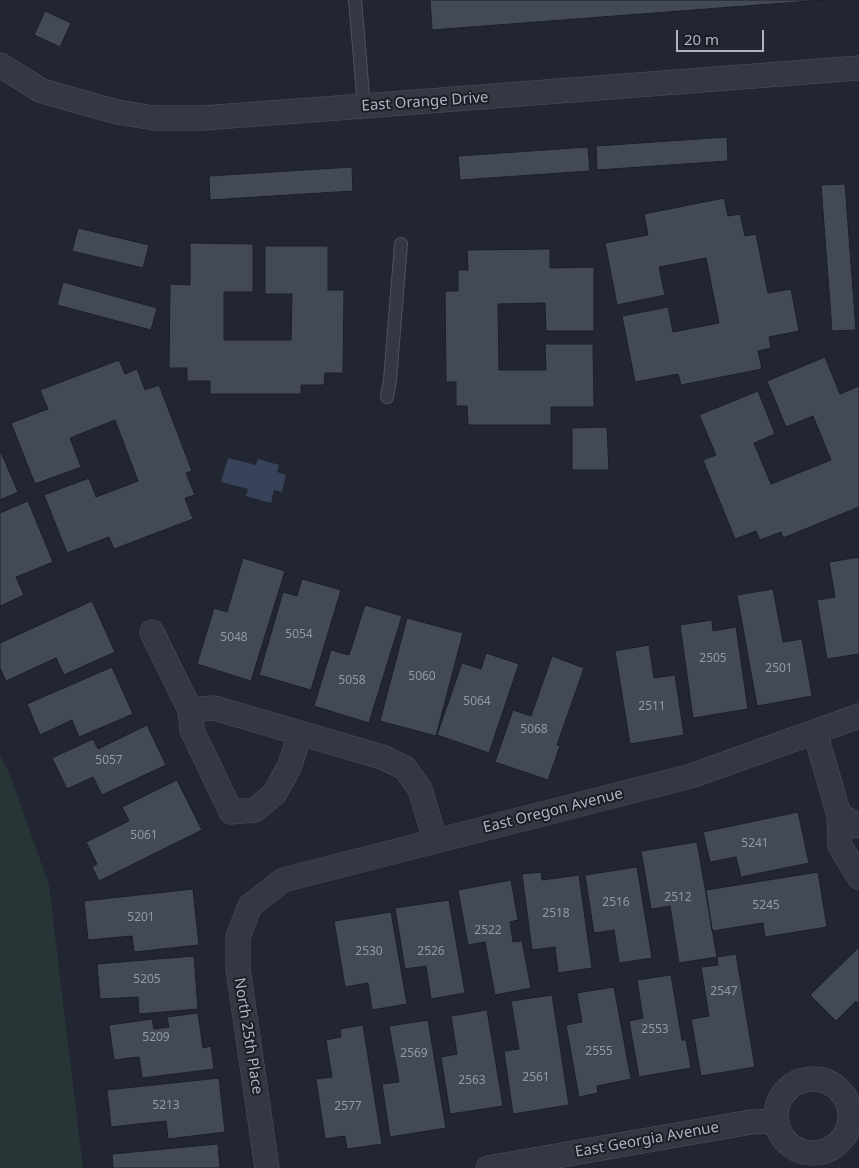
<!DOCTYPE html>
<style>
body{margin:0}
#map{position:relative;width:859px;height:1168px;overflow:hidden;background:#212632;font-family:"Noto Sans",sans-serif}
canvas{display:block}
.scale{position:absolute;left:676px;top:30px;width:88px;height:22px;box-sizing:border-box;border:2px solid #aeb3c0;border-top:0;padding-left:6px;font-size:15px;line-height:18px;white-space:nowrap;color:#aeb3c0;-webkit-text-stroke:4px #1a1e27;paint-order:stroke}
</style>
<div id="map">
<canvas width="859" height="1168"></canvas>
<div class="scale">20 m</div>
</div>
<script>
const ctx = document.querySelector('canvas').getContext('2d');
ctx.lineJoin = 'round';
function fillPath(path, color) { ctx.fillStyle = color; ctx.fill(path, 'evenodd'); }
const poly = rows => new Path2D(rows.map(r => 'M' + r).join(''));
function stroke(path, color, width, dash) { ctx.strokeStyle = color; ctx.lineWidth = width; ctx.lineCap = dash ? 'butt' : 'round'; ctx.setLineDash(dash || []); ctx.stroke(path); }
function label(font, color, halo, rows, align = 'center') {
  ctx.font = font + ' "Noto Sans",sans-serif'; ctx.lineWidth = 4; ctx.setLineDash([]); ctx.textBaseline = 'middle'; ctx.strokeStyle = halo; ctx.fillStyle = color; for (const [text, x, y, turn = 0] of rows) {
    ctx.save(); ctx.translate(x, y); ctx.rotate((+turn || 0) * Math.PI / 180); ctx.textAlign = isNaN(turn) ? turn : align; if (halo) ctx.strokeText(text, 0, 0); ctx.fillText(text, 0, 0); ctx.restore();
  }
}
fillPath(poly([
 [0,755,11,777,49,885,83,1168,0,1168]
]), '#273537');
fillPath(poly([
 [228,458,256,465,258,459,279,465,277,472,286,475,282,492,274,490,271,503,246,496,248,489,221,482]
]), '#38425a');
const building = poly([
 [430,0,824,0,432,30,430,0],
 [45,11,71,23,60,47,34,35,45,11],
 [727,137,728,161,597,170,596,146,727,137],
 [588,147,590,171,460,180,458,156,588,147],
 [352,167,353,191,210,200,209,176,352,167],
 [845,184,856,330,832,331,821,185,845,184],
 [724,198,728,216,740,214,745,236,756,234,768,293,791,289,799,331,769,337,771,348,758,351,762,369,681,385,678,374,635,382,622,316,668,307,673,332,719,323,706,258,659,267,665,295,617,305,605,243,648,235,644,214,724,198],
 [78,228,149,245,143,268,72,251,78,228],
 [190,243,253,244,253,292,224,292,224,340,291,340,292,294,265,294,265,246,328,246,328,290,344,290,343,373,325,373,324,385,301,385,301,394,210,394,210,381,187,381,187,368,169,368,170,284,190,285,190,243],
 [550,249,550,268,594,267,594,331,546,331,545,303,498,304,499,370,546,370,545,344,593,344,594,407,551,407,551,425,468,425,467,406,456,406,456,382,446,382,445,291,458,291,458,270,468,270,467,250,550,249],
 [63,282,157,308,151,330,57,305,63,282],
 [825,357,840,394,859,386,859,507,783,538,781,532,760,540,756,531,735,539,703,460,716,455,699,415,758,391,775,434,754,443,771,484,831,460,813,416,786,427,767,381,825,357],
 [119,360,125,374,137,369,145,390,159,385,192,471,186,473,195,495,185,498,193,519,114,549,109,537,67,553,44,495,89,478,96,497,138,481,115,420,70,438,81,467,35,484,11,423,48,409,40,390,119,360],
 [607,427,609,470,572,470,572,428,607,427],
 [0,450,18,492,0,500,0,450],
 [28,501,53,562,16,577,24,595,0,606,0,513,28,501],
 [859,557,859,654,827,659,817,600,835,597,829,562,859,557],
 [243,558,285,571,251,681,197,664,214,608,227,612,243,558],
 [302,579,341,590,311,690,259,675,283,592,297,596,302,579],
 [773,589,783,642,802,639,812,696,757,706,737,595,773,589],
 [92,601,115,652,64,675,56,658,6,681,0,668,0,643,92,601],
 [365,605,402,616,369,723,314,706,331,650,349,655,365,605],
 [407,618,463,633,436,736,380,721,407,618],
 [712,620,713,631,736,627,748,709,693,718,680,625,712,620],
 [649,645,654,678,675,675,684,735,630,744,615,651,649,645],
 [486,653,519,664,489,753,437,735,462,663,481,669,486,653],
 [552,656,584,668,557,745,560,746,548,780,495,762,513,710,531,716,552,656],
 [112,667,133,714,79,737,72,720,40,735,27,704,112,667],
 [147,725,166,765,102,795,93,777,67,789,52,758,93,739,98,749,147,725],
 [177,780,202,830,99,881,92,867,97,864,86,842,129,821,122,807,177,780],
 [798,812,809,863,741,877,736,857,710,862,703,832,798,812],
 [697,842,717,957,679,963,670,906,651,909,641,851,697,842],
 [637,867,652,958,619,963,614,930,594,933,585,875,637,867],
 [541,872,542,880,579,875,592,968,558,973,555,947,532,950,522,874,541,872],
 [818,872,827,927,765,937,763,923,712,931,706,890,818,872],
 [511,880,518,920,510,922,513,942,522,941,531,988,495,995,485,942,468,945,458,890,511,880],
 [193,889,199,945,134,952,132,936,88,940,84,901,193,889],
 [449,900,465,993,431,999,426,966,405,969,395,908,449,900],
 [391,912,407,1004,372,1010,368,983,345,987,334,921,391,912],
 [859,947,859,1004,856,1001,836,1021,810,995,859,947],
 [736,954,755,1067,701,1076,691,1019,709,1016,701,967,718,965,717,957,736,954],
 [194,956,198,1009,139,1014,138,997,100,999,97,964,194,956],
 [671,975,682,1040,686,1040,691,1068,639,1077,629,1021,643,1018,637,980,671,975],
 [614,987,631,1079,597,1086,598,1093,579,1097,566,1025,582,1022,577,993,614,987],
 [552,995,569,1105,513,1114,504,1051,519,1049,511,1001,552,995],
 [487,1010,503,1106,450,1114,441,1057,457,1054,451,1016,487,1010],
 [198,1013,203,1048,211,1046,214,1069,142,1078,139,1057,114,1060,109,1025,152,1019,154,1029,169,1027,167,1017,198,1013],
 [428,1020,446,1128,390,1137,382,1084,399,1082,389,1026,428,1020],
 [363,1025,382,1144,347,1149,345,1136,325,1139,316,1079,332,1077,326,1040,341,1037,340,1029,363,1025],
 [219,1078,225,1132,168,1139,166,1121,111,1127,107,1090,219,1078],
 [218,1144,220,1168,113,1168,112,1154,218,1144]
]);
fillPath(building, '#434957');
stroke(building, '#1c202a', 1);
const service = poly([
 [355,0,364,106],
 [387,397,390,380,401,244]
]);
const minor = poly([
 [0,65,42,91,117,112,154,118,203,118,364,106,859,68],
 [152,632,190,710,192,730,231,812,255,810,275,793,290,765,300,734],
 [190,710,214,708,382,757,405,768,420,789,435,840],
 [815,732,839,815,840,846,859,877],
 [839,815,859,826],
 '776 1116a37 37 0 1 1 74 0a37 37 0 1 1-74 0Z',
 [267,1168,238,969,238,937,250,906,283,880,691,776,859,716],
 [488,1168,751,1122,777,1121]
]);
stroke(service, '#4f535e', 14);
stroke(minor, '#4f535e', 25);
stroke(service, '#343843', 12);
stroke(minor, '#343843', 24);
label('12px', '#9398a6', null, [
 ["5054",299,635],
 ["5048",234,638],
 ["2505",713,659],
 ["2501",779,669],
 ["5060",422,677],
 ["5058",352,681],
 ["5064",477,702],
 ["2511",652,707],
 ["5068",534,730],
 ["5057",109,761],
 ["5061",144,836],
 ["5241",755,844],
 ["2512",678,898],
 ["2516",616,903],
 ["5245",766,906],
 ["2518",556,914],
 ["5201",141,918],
 ["2522",488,931],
 ["2530",369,952],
 ["2526",431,952],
 ["5205",147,980],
 ["2547",724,992],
 ["2553",655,1030],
 ["5209",156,1038],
 ["2555",599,1052],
 ["2569",414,1054],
 ["2561",536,1078],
 ["2563",472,1081],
 ["5213",166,1106],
 ["2577",348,1107]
]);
label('15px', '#aeb3c0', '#1a1e27', [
 ["East Orange Drive",425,102,-4],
 ["East Oregon Avenue",553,811,-14],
 ["North 25th Place",248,1036,81],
 ["East Georgia Avenue",647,1140,-10]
]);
</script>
